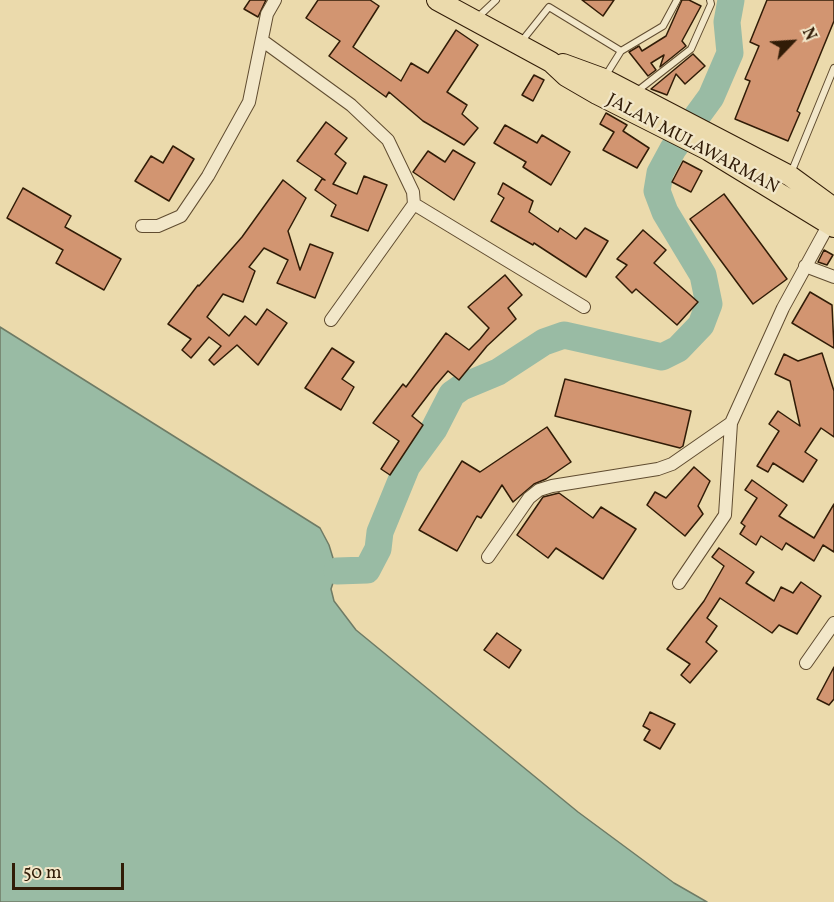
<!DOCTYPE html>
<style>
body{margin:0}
#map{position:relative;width:834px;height:902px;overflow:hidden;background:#ebdaac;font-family:Vollkorn,serif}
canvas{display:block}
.north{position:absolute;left:762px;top:12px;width:60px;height:60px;-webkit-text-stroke:4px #f2e7c9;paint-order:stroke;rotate:65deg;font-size:16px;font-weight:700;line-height:24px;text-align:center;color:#311c07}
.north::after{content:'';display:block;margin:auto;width:21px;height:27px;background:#311c07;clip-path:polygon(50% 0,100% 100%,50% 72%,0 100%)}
.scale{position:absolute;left:12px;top:863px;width:112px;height:27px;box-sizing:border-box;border:3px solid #311c07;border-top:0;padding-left:8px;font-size:18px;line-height:21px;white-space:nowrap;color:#311c07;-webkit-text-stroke:4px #f2e7c9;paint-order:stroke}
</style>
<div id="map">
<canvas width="834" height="902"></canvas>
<div class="north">N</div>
<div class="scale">50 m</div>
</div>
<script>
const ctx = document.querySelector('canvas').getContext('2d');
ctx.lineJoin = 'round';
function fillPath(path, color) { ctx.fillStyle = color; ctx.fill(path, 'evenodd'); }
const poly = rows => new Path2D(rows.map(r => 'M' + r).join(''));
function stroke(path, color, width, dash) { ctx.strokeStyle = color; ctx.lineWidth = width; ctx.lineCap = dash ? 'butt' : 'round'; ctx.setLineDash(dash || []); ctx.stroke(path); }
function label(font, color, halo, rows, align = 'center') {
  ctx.font = font + ' Vollkorn,serif'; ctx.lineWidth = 4.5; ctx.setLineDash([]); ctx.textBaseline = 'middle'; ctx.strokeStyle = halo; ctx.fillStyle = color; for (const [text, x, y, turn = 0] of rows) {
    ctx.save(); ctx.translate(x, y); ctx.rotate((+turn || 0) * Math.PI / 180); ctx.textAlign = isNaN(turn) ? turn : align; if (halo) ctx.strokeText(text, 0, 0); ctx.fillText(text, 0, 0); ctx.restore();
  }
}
const water = poly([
 [0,327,320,528,329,545,337,571,331,589,334,601,356,630,578,812,674,883,707,902,0,902,0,327]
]);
fillPath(water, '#99bba4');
stroke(water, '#6f7b65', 1.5);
stroke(poly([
 [337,571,367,570,378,549,380,532,407,466,434,429,452,394,462,387,498,372,544,342,564,335,662,357,678,349,701,325,709,304,703,275,665,212,657,191,660,173,673,149,711,97,730,53,727,22,731,0]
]), '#99bba4', 27);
const building = poly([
 [250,0,266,0,258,17,244,9,250,0],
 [318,0,370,0,379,6,353,47,401,81,411,63,428,73,456,30,478,45,447,92,467,105,462,114,478,128,464,145,423,121,389,92,386,97,329,56,340,41,306,18,318,0],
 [582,0,614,0,603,16,582,0],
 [682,0,689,0,701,6,682,41,686,46,660,67,664,55,651,63,656,70,648,76,629,52,639,46,642,51,666,36,682,0],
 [767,0,834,0,834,21,797,111,800,113,788,141,735,119,750,81,745,79,759,46,750,42,767,0],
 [693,54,705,66,685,84,676,74,667,95,651,89,693,54],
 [534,75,544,80,533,101,522,95,534,75],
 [606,113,627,125,623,131,649,148,637,168,603,150,614,132,600,124,606,113],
 [326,122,347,138,335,154,346,163,333,184,357,194,364,176,387,185,368,231,331,216,336,205,315,190,322,179,325,180,297,161,326,122],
 [505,125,537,143,542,135,570,152,551,185,523,167,526,162,494,143,505,125],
 [173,146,194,159,169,201,135,181,151,156,163,163,173,146],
 [453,150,475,163,454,200,413,172,428,151,445,162,453,150],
 [683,161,702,171,691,192,672,182,683,161],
 [283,180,306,198,288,231,300,270,310,244,333,253,315,298,277,283,288,260,264,248,249,267,255,271,243,302,223,294,207,317,229,336,245,316,256,325,267,309,287,323,258,365,237,345,214,365,209,360,221,346,209,337,191,358,182,350,191,339,168,324,198,285,199,286,242,237,283,180],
 [503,183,533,201,529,212,558,232,560,228,576,239,585,228,608,241,586,277,534,243,533,245,491,221,504,198,498,194,503,183],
 [23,188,71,216,65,227,121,259,104,290,56,263,63,250,7,218,23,188],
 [724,194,787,279,753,304,690,219,724,194],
 [643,230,666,250,654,263,698,302,677,325,636,289,632,293,616,277,627,265,617,259,643,230],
 [824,250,833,255,827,265,818,262,824,250],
 [505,275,522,295,508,308,516,319,487,346,459,380,448,371,435,386,412,416,423,425,390,475,381,469,399,441,373,423,403,384,406,387,446,333,469,350,480,339,489,328,468,307,505,275],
 [810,292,832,305,834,348,792,323,810,292],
 [332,348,354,362,342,379,354,387,341,410,305,388,332,348],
 [822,353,834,391,834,437,821,428,805,452,817,460,803,482,773,463,768,472,757,466,779,431,769,424,778,411,800,426,790,381,775,374,784,354,798,361,822,353],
 [565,379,691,411,683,446,680,448,555,416,565,379],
 [547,427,571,462,546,479,534,484,513,502,502,485,481,518,477,516,457,551,419,530,462,461,480,472,547,427],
 [694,467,710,481,698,506,703,514,685,536,647,505,655,492,666,498,694,467],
 [752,480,787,505,779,516,814,538,834,504,834,552,823,545,814,561,786,543,782,550,761,536,756,545,740,534,745,526,741,523,757,498,745,490,752,480],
 [559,493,593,518,601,507,636,529,603,579,556,548,548,558,517,535,543,497,559,493],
 [719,548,754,572,746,583,774,601,781,587,793,593,801,582,821,596,797,634,779,625,772,633,720,598,707,618,717,626,706,642,717,651,690,683,681,675,690,664,667,649,704,601,724,566,712,557,719,548],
 [497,633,521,650,509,668,484,650,497,633],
 [834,667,834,699,829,705,817,699,834,667],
 [650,712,675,724,660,749,644,740,650,730,643,726,650,712]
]);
fillPath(building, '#d29571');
stroke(building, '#311c07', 1.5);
const service = poly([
 [477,18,496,0],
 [521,42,549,7,621,51,606,75],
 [621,51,663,26,677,0],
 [636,92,691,49,711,4,710,0],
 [791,173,834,68]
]);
const minor = poly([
 [263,41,351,105,388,140,413,192,414,204,331,320],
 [414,204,584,307],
 [142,226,158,226,181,216,208,176,249,102,267,14,275,0],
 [805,266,834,277],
 [488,557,529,498,539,490,552,486,658,469,672,464,731,423,783,308,829,224],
 [679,583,725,515,731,423],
 [806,663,834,623]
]);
const trunk = poly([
 [437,0,551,62,566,76,597,94,708,150,834,227],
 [563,64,604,79,790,176,834,208]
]);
stroke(service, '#604c30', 8);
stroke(minor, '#604c30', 14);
stroke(trunk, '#311c07', 22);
stroke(service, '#f2e7c9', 6);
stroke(minor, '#f2e7c9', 12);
stroke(trunk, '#ebdaac', 20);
label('18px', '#311c07', '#f2e7c9', [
 ["JALAN MULAWARMAN",692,145,28]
]);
</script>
